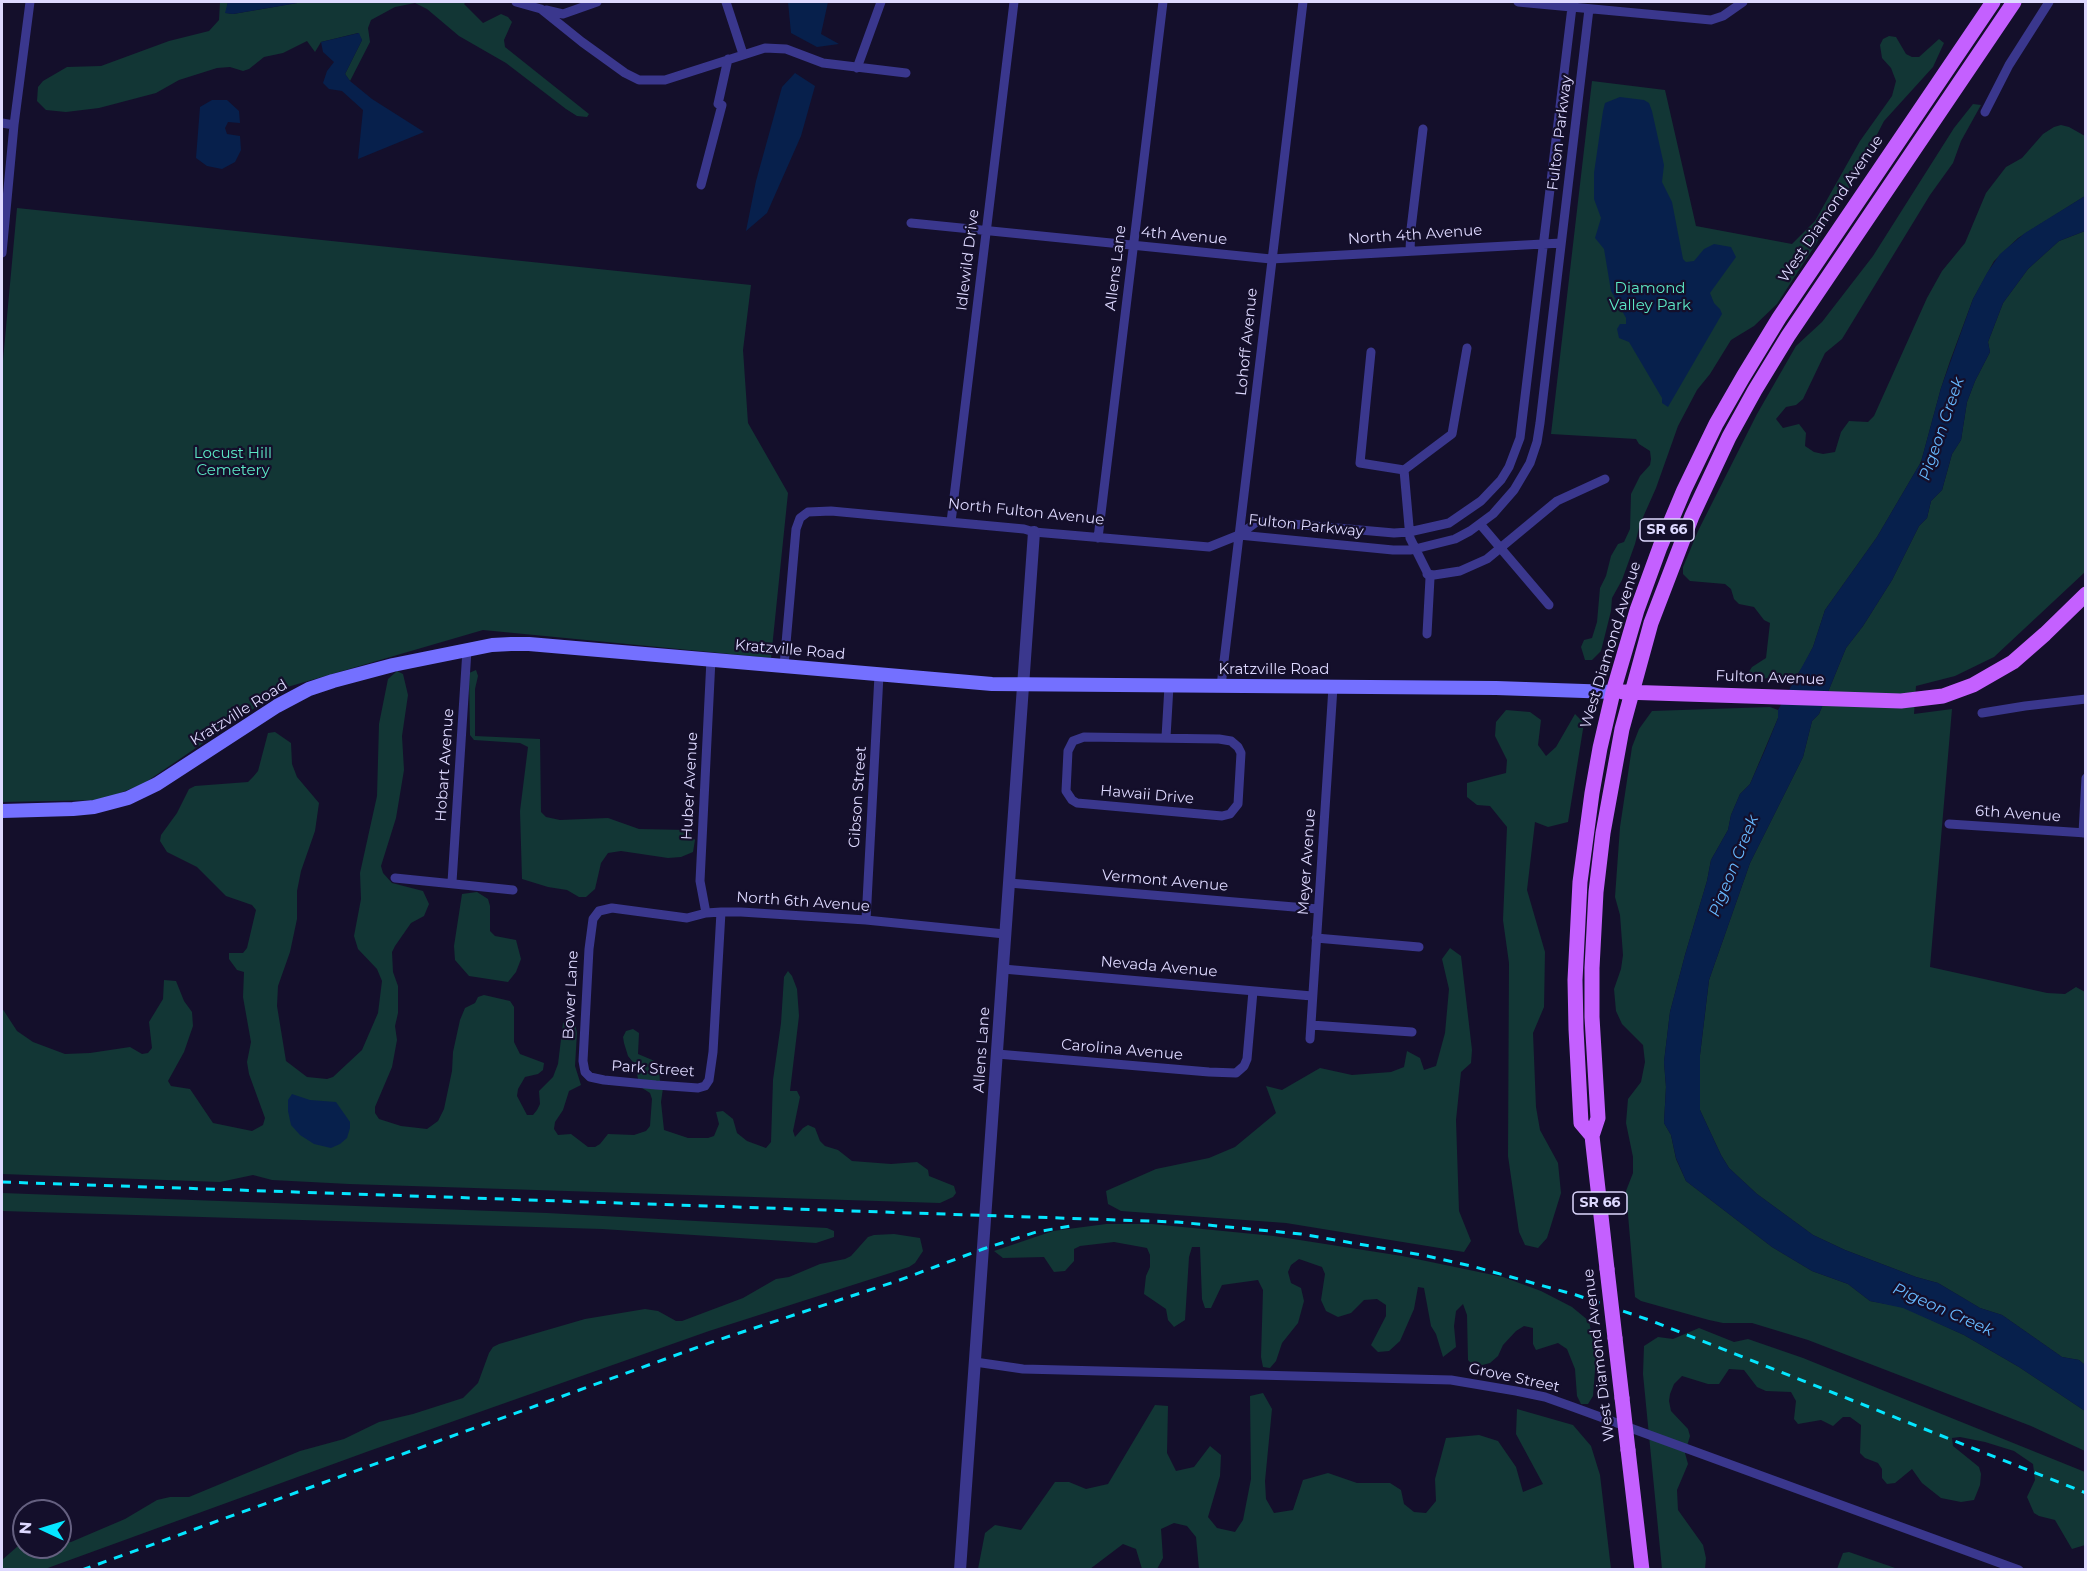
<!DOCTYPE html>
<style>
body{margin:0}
#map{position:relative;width:2087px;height:1571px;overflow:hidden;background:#140f2b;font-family:Montserrat,sans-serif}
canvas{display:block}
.frame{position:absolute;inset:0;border:3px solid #ded9ff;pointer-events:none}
.north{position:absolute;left:12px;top:1499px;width:60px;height:60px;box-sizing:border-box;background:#140f2b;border:2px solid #656080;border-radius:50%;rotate:274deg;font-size:16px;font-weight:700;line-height:24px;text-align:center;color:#ded9ff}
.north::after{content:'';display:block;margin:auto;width:21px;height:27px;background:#05e6ff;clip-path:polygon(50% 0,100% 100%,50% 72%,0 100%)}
</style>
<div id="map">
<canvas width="2087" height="1571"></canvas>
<div class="frame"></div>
<div class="north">N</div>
</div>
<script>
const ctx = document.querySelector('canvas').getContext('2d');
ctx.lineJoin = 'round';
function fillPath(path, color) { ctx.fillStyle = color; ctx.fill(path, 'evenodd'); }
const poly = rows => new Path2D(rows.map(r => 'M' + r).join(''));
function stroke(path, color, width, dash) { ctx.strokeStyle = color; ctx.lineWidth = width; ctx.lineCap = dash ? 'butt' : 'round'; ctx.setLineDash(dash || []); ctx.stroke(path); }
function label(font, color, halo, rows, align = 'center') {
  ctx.font = font + ' Montserrat,sans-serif'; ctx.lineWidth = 4.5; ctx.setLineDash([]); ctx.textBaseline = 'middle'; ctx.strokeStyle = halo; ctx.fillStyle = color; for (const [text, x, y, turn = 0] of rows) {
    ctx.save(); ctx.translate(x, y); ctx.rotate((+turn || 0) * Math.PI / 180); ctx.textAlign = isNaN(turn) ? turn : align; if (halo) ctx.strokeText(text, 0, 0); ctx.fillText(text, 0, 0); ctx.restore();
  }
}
fillPath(poly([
 [220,2,228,2,226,13,233,14,303,2,466,2,464,4,483,23,501,14,508,17,512,22,504,40,505,47,589,114,587,117,577,116,566,109,506,63,459,36,427,9,415,3,395,7,371,20,368,28,370,42,350,81,345,74,362,40,358,33,321,42,315,52,307,41,283,53,264,57,249,69,243,71,230,67,217,68,179,80,156,93,99,108,66,112,46,110,37,101,38,87,43,81,67,67,101,66,169,41,209,31,219,20],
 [1889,36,1896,37,1906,54,1912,57,1919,57,1939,39,1944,43,1933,67,1884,121,1850,187,1838,203,1816,244,1777,304,1754,326,1731,340,1710,374,1697,390,1678,426,1656,488,1640,524,1635,544,1622,580,1612,598,1611,611,1601,651,1592,660,1585,660,1581,647,1584,640,1592,638,1597,622,1600,588,1606,576,1611,556,1618,544,1624,542,1630,529,1631,494,1640,476,1650,465,1651,459,1650,451,1639,444,1636,439,1551,434,1592,81,1665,90,1696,226,1792,244,1815,221,1860,141,1892,96,1896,81,1891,68,1882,58,1880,45,1883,39],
 [1973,104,1981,105,1961,141,1953,163,1930,195,1842,339,1825,353,1803,399,1796,405,1786,407,1776,419,1783,428,1799,424,1806,433,1805,446,1814,452,1823,454,1835,452,1841,432,1849,421,1868,422,1874,416,1927,298,1942,271,1965,243,1986,193,2006,167,2022,158,2043,134,2054,127,2061,125,2069,127,2085,136,2085,196,2018,238,1994,261,1973,299,1950,361,1941,388,1921,462,1877,537,1825,610,1813,647,1802,668,1797,675,1790,676,1759,679,1747,675,1752,667,1766,658,1770,623,1764,620,1754,607,1739,604,1734,599,1731,589,1725,584,1690,581,1683,574,1683,567,1698,531,1757,414,1796,346,1822,322,1873,256,1954,128],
 [17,208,751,285,743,350,748,423,788,493,771,658,483,630,284,688,143,784,102,800,2,802,2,371],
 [2085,231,2085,572,1994,657,1955,676,1916,686,1914,714,1952,709,1930,967,2047,993,2065,994,2076,987,2085,992,2085,1365,2079,1360,2062,1357,2002,1315,1980,1308,1938,1283,1916,1277,1845,1250,1813,1235,1757,1194,1729,1168,1721,1155,1700,1110,1700,1055,1709,980,1750,863,1803,757,1812,721,1819,714,1846,648,1863,626,1892,580,1919,526,1927,518,1931,501,1942,490,1952,454,1961,440,1967,402,1975,381,1990,352,1988,342,2003,303,2028,269,2059,241],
 [476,670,478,676,475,689,475,736,540,739,541,812,546,817,560,820,608,818,639,829,687,830,695,840,693,852,681,857,668,858,621,851,608,853,601,863,595,889,586,897,579,897,567,890,548,887,522,879,520,811,528,747,520,743,474,740,470,735,469,673],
 [397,671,403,674,408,695,402,736,404,770,396,818,381,866,383,873,392,883,423,891,429,904,424,916,411,923,395,946,392,952,393,972,398,986,398,1013,395,1026,397,1040,392,1067,375,1107,375,1113,379,1119,401,1126,427,1129,438,1121,444,1109,452,1071,453,1052,460,1020,465,1008,475,1003,478,997,484,995,510,1001,514,1007,514,1042,520,1054,544,1063,543,1070,538,1074,525,1077,518,1089,517,1096,527,1115,533,1115,537,1110,540,1104,539,1091,553,1077,558,1064,563,1023,569,1019,575,1023,577,1033,575,1066,581,1085,569,1091,563,1110,555,1122,554,1129,558,1135,571,1134,588,1147,595,1147,600,1144,608,1134,634,1135,646,1131,650,1126,652,1099,650,1093,639,1086,636,1066,628,1056,624,1043,623,1037,626,1031,633,1029,639,1033,638,1054,657,1062,659,1068,660,1082,663,1088,661,1102,664,1130,688,1138,708,1138,714,1136,719,1124,716,1112,723,1111,733,1119,737,1133,747,1141,766,1148,771,1142,773,1080,781,1023,784,977,788,971,792,976,797,989,799,1016,790,1091,797,1091,800,1097,793,1131,795,1137,803,1128,808,1125,815,1128,820,1141,825,1146,838,1150,852,1161,891,1164,917,1162,928,1170,929,1176,954,1186,956,1193,953,1197,940,1203,349,1184,272,1180,253,1175,220,1182,2,1174,2,1008,17,1031,33,1042,65,1054,90,1053,130,1047,142,1054,148,1053,152,1048,149,1022,163,999,164,980,176,981,184,1001,192,1012,193,1026,184,1052,168,1081,171,1086,190,1089,213,1123,252,1131,263,1125,265,1118,249,1074,247,1062,251,1042,243,997,244,972,237,970,229,959,229,953,243,953,247,948,256,910,252,905,226,896,197,867,167,852,160,841,161,835,177,813,189,789,195,786,248,782,253,777,258,771,268,733,275,732,291,743,292,764,297,777,319,803,315,831,301,871,297,891,297,919,290,952,278,986,277,1006,286,1061,307,1077,327,1079,333,1077,362,1050,378,1013,382,981,377,969,358,949,354,936,361,899,360,873,377,796,379,724,388,679],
 [1770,707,1778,710,1778,718,1750,784,1740,794,1731,815,1728,830,1711,860,1707,881,1685,955,1670,1012,1664,1062,1666,1087,1664,1123,1671,1135,1676,1159,1686,1181,1772,1247,1812,1271,1848,1284,1870,1301,1903,1307,1964,1335,2019,1367,2085,1411,2085,1451,2031,1426,1808,1340,1752,1323,1723,1323,1709,1320,1641,1301,1635,1297,1626,1191,1633,1173,1633,1157,1626,1123,1628,1099,1641,1082,1645,1062,1643,1045,1622,1024,1616,1011,1614,989,1621,969,1623,955,1620,915,1615,897,1620,827,1632,747,1639,729,1652,711],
 [1506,710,1530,712,1541,720,1538,745,1546,756,1556,747,1575,714,1584,723,1568,822,1548,827,1535,822,1527,890,1545,952,1544,1007,1533,1033,1536,1107,1540,1130,1558,1163,1561,1193,1547,1238,1538,1248,1525,1245,1519,1232,1508,1156,1509,963,1503,920,1507,827,1490,806,1477,805,1467,797,1467,783,1506,773,1507,760,1495,736,1496,722],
 [477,892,488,899,490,906,490,931,495,936,516,940,521,959,516,972,508,982,469,976,455,960,454,946,462,894],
 [1450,948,1461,956,1472,1050,1471,1063,1461,1072,1456,1120,1459,1211,1471,1241,1464,1252,1286,1223,1121,1211,1108,1204,1106,1191,1156,1169,1209,1158,1235,1147,1276,1113,1266,1086,1282,1090,1320,1068,1352,1075,1391,1072,1404,1067,1407,1051,1420,1058,1424,1070,1436,1066,1445,1033,1449,989,1442,959],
 [2,1193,547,1213,827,1228,834,1231,834,1237,816,1243,602,1229,2,1211],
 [1106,1224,1152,1224,1274,1236,1402,1256,1503,1277,1541,1291,1572,1307,1589,1321,1596,1357,1593,1396,1588,1404,1581,1404,1577,1396,1575,1369,1567,1349,1558,1343,1536,1350,1533,1344,1533,1328,1524,1326,1516,1331,1503,1345,1498,1356,1490,1363,1475,1367,1468,1360,1467,1315,1463,1304,1456,1311,1454,1326,1456,1347,1443,1357,1436,1334,1431,1326,1424,1288,1418,1287,1414,1309,1400,1341,1389,1351,1378,1352,1371,1345,1386,1316,1386,1305,1377,1299,1364,1300,1351,1313,1338,1317,1326,1311,1321,1300,1325,1274,1322,1267,1299,1259,1291,1265,1288,1272,1291,1283,1301,1288,1304,1301,1298,1323,1282,1343,1276,1361,1270,1368,1263,1367,1261,1357,1263,1290,1258,1280,1222,1285,1211,1308,1205,1308,1202,1299,1200,1247,1192,1247,1189,1257,1185,1320,1174,1327,1168,1320,1166,1309,1144,1294,1146,1276,1150,1267,1150,1255,1147,1248,1114,1242,1080,1246,1074,1249,1074,1261,1065,1271,1054,1272,1044,1257,1003,1258,994,1251,1053,1231],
 [894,1234,920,1238,923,1251,915,1263,909,1267,709,1331,369,1451,45,1569,2,1569,2,1560,18,1546,24,1544,24,1547,60,1547,60,1543,71,1542,125,1519,157,1500,170,1497,189,1497,300,1451,344,1439,379,1422,413,1414,463,1398,478,1383,489,1353,493,1347,499,1344,585,1319,645,1309,658,1311,676,1321,682,1321,743,1298,776,1279,789,1277,820,1264,845,1259,851,1256,868,1237,874,1235],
 [1699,1328,1734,1342,1748,1339,1803,1358,2085,1472,2085,1545,2072,1549,2055,1520,2039,1516,2034,1513,2027,1497,2035,1480,2033,1464,2014,1451,1985,1442,1960,1437,1952,1438,1953,1446,1979,1467,1981,1474,1980,1485,1974,1500,1961,1502,1941,1498,1922,1483,1912,1469,1895,1483,1887,1484,1882,1478,1882,1469,1878,1463,1865,1458,1860,1453,1861,1425,1850,1417,1843,1417,1833,1426,1821,1420,1798,1424,1794,1419,1796,1401,1791,1392,1766,1391,1757,1387,1744,1370,1729,1369,1719,1384,1708,1384,1682,1376,1674,1384,1670,1394,1669,1401,1671,1411,1688,1429,1690,1436,1685,1453,1688,1464,1677,1490,1678,1510,1703,1545,1706,1558,1705,1569,1662,1569,1643,1374,1644,1346,1658,1337,1673,1339],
 [1263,1393,1272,1409,1265,1481,1266,1499,1274,1513,1293,1510,1303,1480,1328,1473,1357,1483,1390,1483,1401,1490,1404,1504,1414,1512,1426,1513,1436,1501,1435,1479,1446,1438,1479,1435,1498,1441,1516,1467,1523,1492,1543,1484,1516,1434,1517,1409,1573,1425,1591,1446,1600,1475,1611,1569,1199,1569,1196,1537,1187,1526,1174,1523,1161,1529,1163,1558,1157,1569,1142,1569,1136,1549,1123,1544,1090,1569,978,1569,985,1533,995,1525,1021,1530,1055,1482,1069,1482,1086,1489,1108,1484,1155,1405,1168,1406,1167,1453,1176,1471,1194,1467,1210,1446,1221,1455,1220,1476,1208,1517,1217,1528,1235,1532,1243,1520,1251,1479,1250,1396],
 [1849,1552,1898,1569,1837,1569,1843,1553]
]), '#123635');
fillPath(poly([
 [228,2,303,2,233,14,225,13],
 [788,2,828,2,821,34,839,44,817,47,791,33],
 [359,33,362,40,345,74,350,81,372,99,424,132,358,159,363,110,342,91,329,89,323,83,327,71,334,62,323,52,321,42],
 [795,73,815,86,801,136,767,213,746,231,756,181,782,87],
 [1620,97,1644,100,1649,103,1652,111,1664,165,1662,182,1672,202,1683,259,1686,262,1694,261,1704,249,1714,244,1731,247,1736,257,1710,293,1714,303,1720,309,1722,314,1668,407,1662,403,1662,398,1629,342,1619,338,1617,329,1620,324,1626,324,1626,318,1611,291,1604,249,1595,238,1601,218,1594,199,1594,173,1603,111,1605,103],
 [212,100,227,100,239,111,240,123,228,122,225,128,227,134,240,136,241,150,235,162,222,169,207,166,196,158,200,107],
 [2085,196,2085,231,2059,241,2028,269,2003,303,1988,342,1990,352,1975,381,1967,402,1961,440,1952,454,1942,490,1931,501,1927,518,1919,526,1892,580,1863,626,1846,648,1819,714,1812,721,1803,757,1750,863,1709,980,1700,1055,1700,1110,1721,1155,1729,1168,1757,1194,1813,1235,1845,1250,1916,1277,1938,1283,1980,1308,2002,1315,2062,1357,2079,1360,2085,1365,2085,1411,2019,1367,1964,1335,1903,1308,1870,1301,1848,1284,1812,1271,1772,1247,1686,1181,1676,1158,1671,1135,1664,1123,1666,1087,1664,1062,1670,1012,1685,955,1707,881,1711,860,1728,830,1731,815,1740,794,1750,784,1765,750,1778,718,1778,710,1813,647,1825,610,1877,537,1921,462,1941,388,1973,299,1987,273,2000,254,2025,233],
 [292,1094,310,1100,336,1102,350,1122,350,1128,347,1138,340,1144,331,1148,314,1144,300,1135,291,1125,288,1111,288,1100]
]), '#07204c');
stroke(poly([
 [516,2,541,9,582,42,625,73,639,80,665,80,765,48,786,49,823,63,906,73],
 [726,2,743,54],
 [1518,2,1711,20,1723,16,1743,2],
 [546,10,563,14,597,2],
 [857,68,881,2],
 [1985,112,2009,65,2049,2],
 [2,123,14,125],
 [701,185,722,105,718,104,728,59],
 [911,223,1271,259,1561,243],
 [1410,250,1411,229,1423,129],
 [2,253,14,125,30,2],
 [1371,352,1360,463,1404,470],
 [1404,470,1410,538,1430,578,1427,634],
 [1404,470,1452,434,1467,348],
 [951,522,1014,2],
 [1480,524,1549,605],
 [1239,535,1393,550,1411,550,1455,539,1470,531,1493,514,1514,490,1530,463,1537,442,1540,423,1589,9],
 [1098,538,1163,2],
 [1427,574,1434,575,1460,571,1487,559,1557,501,1605,479],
 [784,666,796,529,800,518,808,512,831,511,1024,529,1034,532,1209,547,1239,535,1258,521,1394,533,1409,532,1449,523,1481,501,1501,480,1509,467,1520,438,1572,7],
 [1221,686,1303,2],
 [1982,713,2025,706,2086,699],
 [1084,737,1219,739,1231,741,1238,747,1241,753,1238,804,1230,814,1222,816,1077,803,1072,800,1066,791,1068,751,1073,741,1084,737],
 [1166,737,1169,686],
 [1949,824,2086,833],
 [2083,833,2086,778],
 [395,878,513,890],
 [452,882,467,650],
 [1009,883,1318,909],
 [721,912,713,1052,709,1080,705,1086,698,1088,656,1085,604,1080,590,1077,585,1072,583,1061,589,949,593,919,599,911,612,908,687,918,706,913,721,912,741,912,866,920,1005,934],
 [706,913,700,881,711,659],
 [866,920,879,675],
 [1316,938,1419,947],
 [1003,969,1312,996],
 [1311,1025,1412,1032],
 [1310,1039,1333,687],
 [997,1054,1209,1072,1236,1073,1244,1066,1247,1059,1253,991],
 [975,1362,1023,1369,1451,1380,1516,1391,1545,1397,1573,1407,2019,1570]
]), '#3a378d', 9);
stroke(poly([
 [960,1570,1034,532]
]), '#3a378d', 12);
stroke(poly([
 [2,811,73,809,94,807,128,798,157,784,277,706,309,689,333,681,393,665,492,645,511,644,529,644,992,684,1496,688,1613,692]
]), '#7470ff', 14);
stroke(poly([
 [1623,692,1901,701,1943,696,1973,685,2013,662,2045,634,2086,594],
 [1592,1136,1581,1123,1576,1029,1575,980,1580,882,1592,793,1600,748,1613,692,1637,610,1660,547,1684,490,1716,424,1743,377,1779,318,1993,2],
 [1607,1269,1592,1136,1598,1118,1592,1017,1592,968,1596,892,1603,833,1622,729,1651,623,1692,516,1729,437,1755,390,1788,336,2014,2],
 [1615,1338,1622,1398],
 [1628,1450,1642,1570]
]), '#c460ff', 15);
stroke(poly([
 [2,1182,1177,1222,1301,1234,1427,1256,1475,1267,1576,1295,1652,1321,2086,1493],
 [82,1570,715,1341,897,1281,983,1249,1036,1232,1076,1225]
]), '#05e6ff', 3, [9, 8]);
stroke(poly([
 [1607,1269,1615,1338],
 [1622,1398,1628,1450]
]), '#c460ff', 15);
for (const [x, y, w] of [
 [1667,530,54],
 [1600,1203,54]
]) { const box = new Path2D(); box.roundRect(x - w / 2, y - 11, w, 22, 4.5); ctx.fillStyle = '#140f2b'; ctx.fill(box); stroke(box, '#ded9ff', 1.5); }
label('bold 14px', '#ded9ff', null, [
 ["SR 66",1667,530],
 ["SR 66",1600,1203]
]);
label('15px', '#ded9ff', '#140f2b', [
 ["Fulton Parkway",1560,133,-83],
 ["West Diamond Avenue",1831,209,-56],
 ["North 4th Avenue",1415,235,-4],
 ["4th Avenue",1184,236,5],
 ["Idlewild Drive",968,260,-83],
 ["Allens Lane",1116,268,-83],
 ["Lohoff Avenue",1247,342,-84],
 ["North Fulton Avenue",1026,512,6],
 ["Fulton Parkway",1306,526,6],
 ["West Diamond Avenue",1611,645,-73],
 ["Kratzville Road",790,650,5],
 ["Kratzville Road",1274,670],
 ["Fulton Avenue",1770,678,2],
 ["Kratzville Road",239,713,-32],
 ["Hobart Avenue",445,765,-86],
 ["Huber Avenue",690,786,-87],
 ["Hawaii Drive",1147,795,5],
 ["Gibson Street",858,797,-86],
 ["6th Avenue",2018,814,4],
 ["Meyer Avenue",1307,862,-86],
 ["Vermont Avenue",1165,881,5],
 ["North 6th Avenue",803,902,4],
 ["Nevada Avenue",1159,967,5],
 ["Bower Lane",571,995,-87],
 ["Allens Lane",982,1050,-86],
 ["Carolina Avenue",1122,1050,5],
 ["Park Street",653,1069,4],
 ["West Diamond Avenue",1599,1355,-97],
 ["Grove Street",1514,1378,12]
]);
label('15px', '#5ce8c5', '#140f2b', [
 ["Diamond",1650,289],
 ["Valley Park",1650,306],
 ["Locust Hill",233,454],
 ["Cemetery",233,471]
]);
label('italic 16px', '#67b9ff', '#140f2b', [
 ["Pigeon Creek",1942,429,-71],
 ["Pigeon Creek",1734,866,-68],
 ["Pigeon Creek",1943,1310,24]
]);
</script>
